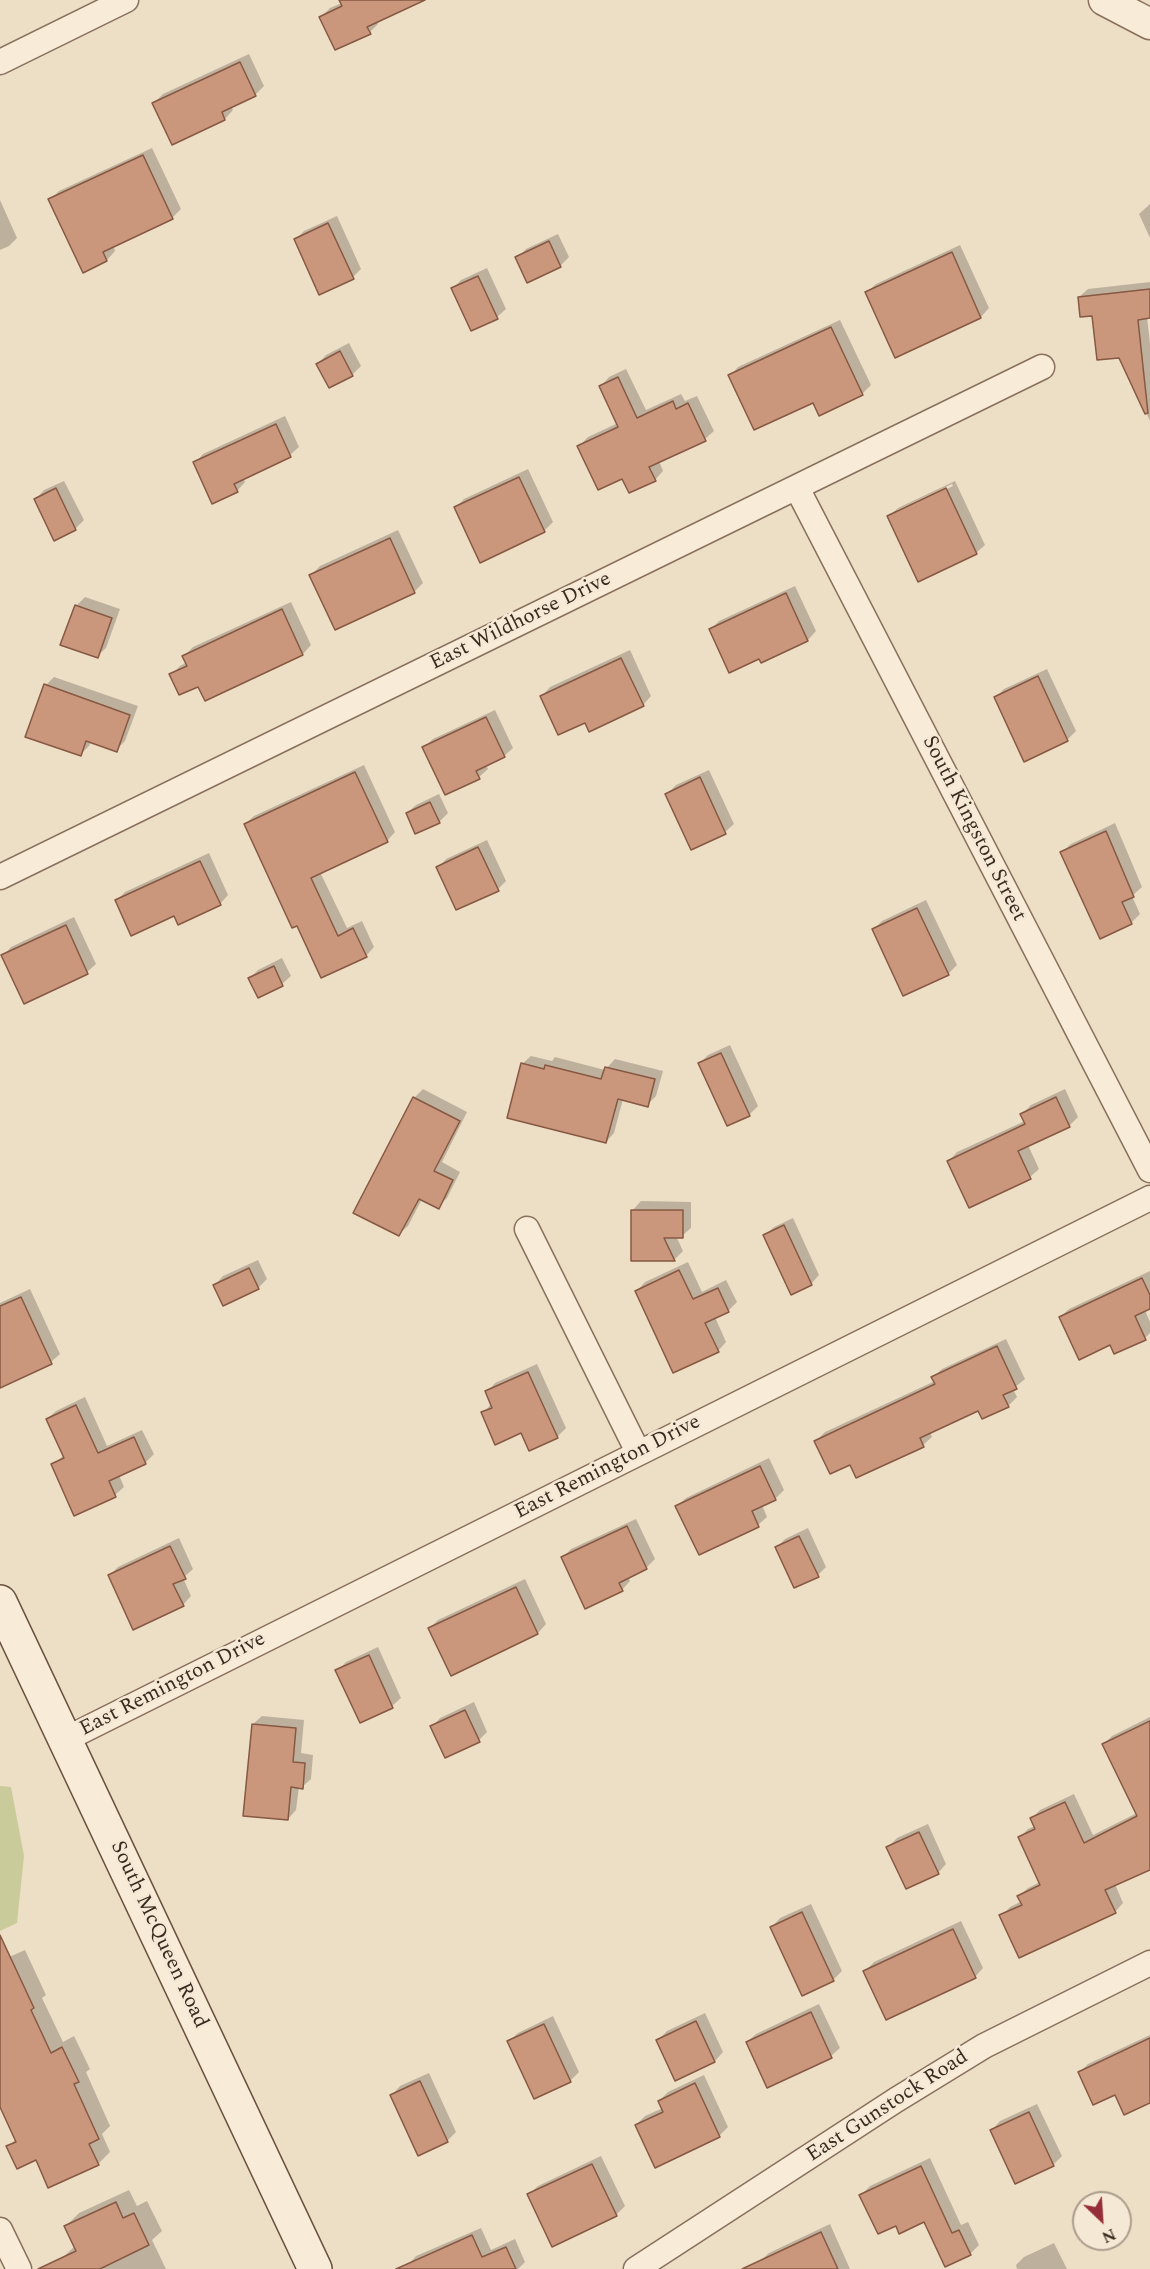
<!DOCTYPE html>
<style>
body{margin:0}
#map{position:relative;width:1150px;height:2269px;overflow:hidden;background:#eddec6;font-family:Spectral,serif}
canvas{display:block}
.north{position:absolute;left:1072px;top:2191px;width:60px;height:60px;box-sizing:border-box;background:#f5e9d5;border:2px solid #aa9d8c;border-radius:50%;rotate:155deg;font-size:16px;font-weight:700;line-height:24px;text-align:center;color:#392a1f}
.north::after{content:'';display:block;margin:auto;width:21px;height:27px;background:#962e37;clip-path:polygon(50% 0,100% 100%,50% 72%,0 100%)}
</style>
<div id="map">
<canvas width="1150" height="2269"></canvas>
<div class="north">N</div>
</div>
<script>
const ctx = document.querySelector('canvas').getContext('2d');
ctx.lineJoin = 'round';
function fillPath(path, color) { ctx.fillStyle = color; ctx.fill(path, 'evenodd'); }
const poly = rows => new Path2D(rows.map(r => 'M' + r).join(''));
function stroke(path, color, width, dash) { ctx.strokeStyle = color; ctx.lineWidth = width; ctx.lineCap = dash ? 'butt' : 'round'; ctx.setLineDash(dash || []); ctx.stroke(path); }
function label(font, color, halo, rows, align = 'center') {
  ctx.font = font + ' Spectral,serif'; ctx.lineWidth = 5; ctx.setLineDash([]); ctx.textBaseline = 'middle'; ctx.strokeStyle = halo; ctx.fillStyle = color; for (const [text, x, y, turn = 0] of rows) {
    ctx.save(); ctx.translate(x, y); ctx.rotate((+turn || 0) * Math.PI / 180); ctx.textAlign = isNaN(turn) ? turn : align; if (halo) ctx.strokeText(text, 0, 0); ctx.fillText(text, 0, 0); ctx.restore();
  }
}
fillPath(poly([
 [0,1786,11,1787,24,1856,17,1923,0,1931]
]), '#cacb9a');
fillPath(poly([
 [340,0,414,0,377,21,378,24,370,32,321,17,330,8,342,3],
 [249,54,264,86,255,95,231,106,233,110,225,119,154,103,163,94],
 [152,148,181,209,172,218,113,245,115,251,107,260,83,271,50,200,59,191],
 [0,200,17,238,9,246,0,250],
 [1150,204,1150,238,1139,214],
 [337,216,361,269,353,277,295,240,304,231],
 [558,234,569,257,560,266,517,258,526,249],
 [960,245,989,308,981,317,896,356,867,292,876,284],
 [487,268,506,309,497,317,472,329,452,289,461,280],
 [1150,282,1150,317,1147,317,1150,343,1150,421,1120,356,1093,314,1079,297,1088,289],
 [840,320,871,385,862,394,814,401,730,376,738,367],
 [349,343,361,366,352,375,318,364,326,355],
 [626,369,646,410,681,394,685,401,697,396,714,431,705,439,659,461,663,471,655,480,623,477,579,446,588,437,618,423,601,386,609,377],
 [285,416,299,447,290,455,243,477,245,482,237,491,195,463,203,454],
 [528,469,553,522,544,531,455,508,464,499],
 [64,481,84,520,75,529,36,499,44,490],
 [955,481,985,545,976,553,889,516,898,508],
 [952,484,953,486,897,513,897,510],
 [398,530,423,583,414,592,311,575,320,566],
 [795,586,816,631,808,640,761,661,759,657,710,630,719,621],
 [85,597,120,609,106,648,97,656,76,606],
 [291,602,311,645,303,654,205,699,199,685,171,675,180,666,187,662,184,656,193,647],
 [630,650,651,696,643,705,586,721,542,696,550,687],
 [1047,669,1076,731,1067,740,995,698,1004,689],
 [54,677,138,706,125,741,116,750,91,741,89,746,80,755,46,685],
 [495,710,513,748,504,756,486,765,488,769,479,777,424,747,433,739],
 [364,765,395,832,387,841,320,872,347,928,362,921,374,947,366,956,298,924,245,824,254,816],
 [709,770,734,824,725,832,667,794,676,785],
 [439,794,448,813,439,822,407,813,416,805],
 [1115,823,1142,887,1132,896,1140,914,1131,923,1062,852,1071,844],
 [487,840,506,881,498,889,438,868,446,859],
 [209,853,228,895,220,904,116,901,125,892],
 [926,900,957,965,948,974,874,929,882,921],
 [74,917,96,964,87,972,24,1002,3,956,11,947],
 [282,958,291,976,282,984,259,996,250,978,258,970],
 [730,1045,758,1106,749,1115,700,1063,708,1055],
 [531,1056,552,1061,555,1057,605,1070,615,1059,663,1071,656,1096,647,1105,623,1099,614,1133,606,1142,522,1064],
 [423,1089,467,1112,442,1162,460,1172,447,1198,438,1207,422,1199,408,1226,399,1234,414,1098],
 [1065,1089,1078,1117,1069,1126,1028,1145,1039,1169,1030,1177,949,1161,957,1152,1025,1121,1022,1114,1031,1105],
 [641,1201,691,1202,691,1228,682,1236,676,1236,683,1251,674,1260,633,1210],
 [793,1218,819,1275,811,1284,765,1235,774,1227],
 [258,1260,267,1279,258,1288,223,1304,215,1285,223,1276],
 [688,1262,702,1292,726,1280,737,1302,728,1311,715,1317,726,1342,718,1351,637,1291,645,1282],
 [1150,1271,1150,1307,1145,1310,1150,1322,1150,1333,1145,1338,1111,1343,1060,1317,1069,1309],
 [30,1289,60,1354,51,1362,0,1380,0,1303],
 [1006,1339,1025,1379,1013,1389,1017,1397,1008,1406,979,1409,930,1432,932,1437,923,1445,857,1476,850,1463,816,1441,825,1432,935,1381,933,1377,942,1369],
 [537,1364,566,1428,557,1437,522,1431,483,1413,492,1403,487,1392,495,1383],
 [85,1397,107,1446,142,1430,154,1454,145,1463,119,1475,124,1487,115,1495,75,1514,53,1465,64,1455,47,1419,56,1411],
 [769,1458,784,1490,775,1499,762,1505,767,1517,758,1525,700,1553,677,1506,686,1498],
 [636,1519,655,1559,646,1568,628,1576,630,1581,622,1590,563,1557,571,1549],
 [808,1528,826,1567,818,1575,776,1548,785,1539],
 [179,1538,193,1569,183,1578,191,1596,183,1605,110,1575,118,1567],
 [525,1579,546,1624,538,1633,451,1674,430,1628,438,1620],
 [378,1647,401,1698,392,1706,361,1721,337,1671,346,1662],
 [474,1702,487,1732,479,1740,432,1727,440,1718],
 [262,1716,304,1720,301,1753,313,1755,311,1779,302,1787,299,1787,296,1810,288,1819,253,1724],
 [1150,1717,1150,1868,1115,1884,1123,1903,1115,1912,1001,1916,1010,1907,1022,1901,1019,1896,1028,1888,1040,1882,1020,1837,1028,1829,1035,1826,1032,1818,1040,1810,1074,1794,1093,1835,1137,1813,1104,1744,1112,1736],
 [928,1824,946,1864,938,1873,888,1847,897,1838],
 [811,1904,842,1971,834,1979,803,1994,772,1927,780,1918],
 [961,1921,983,1968,975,1977,865,1971,874,1962],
 [25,1950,46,1995,42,1998,63,2042,74,2036,90,2069,86,2072,110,2126,102,2134,110,2152,98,2164,36,2158,8,2147,16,2139,0,2104,0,1961],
 [819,2004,840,2048,831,2056,747,2042,756,2034],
 [705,2013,723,2052,715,2061,676,2079,658,2040,667,2031],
 [553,2016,579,2072,570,2081,509,2041,518,2033],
 [1150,2035,1150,2101,1115,2093,1079,2073,1088,2064],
 [429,2073,456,2132,447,2141,392,2095,400,2086],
 [704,2075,728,2127,719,2136,636,2125,645,2116,663,2108,659,2101,668,2092],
 [1037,2104,1062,2156,1053,2165,992,2130,1000,2121],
 [601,2156,625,2206,616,2215,529,2194,538,2186],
 [930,2158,961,2225,968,2222,979,2245,970,2254,925,2220,897,2224,861,2195,870,2186],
 [129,2190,137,2206,147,2201,162,2231,152,2240,166,2269,101,2269,100,2267,66,2269,61,2259,75,2246,66,2226,79,2213],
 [830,2224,850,2269,764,2269,760,2261,769,2253],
 [481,2228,491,2250,515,2239,525,2262,518,2269,409,2269,408,2265,416,2256],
 [1054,2243,1067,2269,1017,2269,1016,2265,1024,2257]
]), '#0003');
const building = poly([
 [339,0,425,0,367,27,371,34,335,50,319,17,342,6,339,0],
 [240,62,256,96,222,112,225,120,172,145,152,103,240,62],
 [143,155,173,219,103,252,107,261,83,273,48,199,143,155],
 [328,223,354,279,319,295,294,239,328,223],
 [549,241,561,267,527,283,515,257,549,241],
 [952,252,981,318,895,358,865,292,952,252],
 [478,276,498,319,471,331,451,288,478,276],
 [1150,289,1150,318,1138,320,1148,413,1145,414,1119,358,1097,360,1092,316,1080,317,1078,297,1150,289],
 [831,327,863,395,819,416,813,403,754,430,728,375,831,327],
 [340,351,353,376,329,388,316,364,340,351],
 [618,377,637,418,673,401,676,409,688,403,706,441,649,467,656,481,629,493,622,479,598,490,577,446,618,427,599,386,618,377],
 [276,424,291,457,234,484,238,492,212,504,193,462,276,424],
 [519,477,545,532,480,563,454,507,519,477],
 [56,488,76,530,54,541,34,499,56,488],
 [946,488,977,554,918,582,887,516,946,488],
 [390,538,415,593,335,630,309,575,390,538],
 [786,593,808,641,761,663,759,659,729,673,709,629,786,593],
 [75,605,112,618,98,658,60,645,75,605],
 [282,609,303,655,205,701,198,687,179,695,169,674,187,666,182,656,282,609],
 [621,658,644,706,589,732,585,723,558,735,540,696,621,658],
 [1038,676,1068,741,1024,762,994,697,1038,676],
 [44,684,130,715,117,752,86,741,81,756,25,737,44,684],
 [486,717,505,757,476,771,480,779,445,795,422,747,486,717],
 [355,772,388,842,311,878,338,936,353,928,367,957,321,978,297,926,292,928,244,824,355,772],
 [700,777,726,834,691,850,665,794,700,777],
 [430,802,440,823,415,834,406,813,430,802],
 [1106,831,1134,897,1122,902,1132,924,1100,939,1060,852,1106,831],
 [478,847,499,891,456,910,436,867,478,847],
 [200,861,221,905,178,925,174,916,131,936,115,900,200,861],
 [917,908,949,975,903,996,872,929,917,908],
 [66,925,88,974,24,1004,1,955,66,925],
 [274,966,283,986,258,998,248,978,274,966],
 [721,1053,750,1116,727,1126,698,1063,721,1053],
 [521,1063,544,1069,545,1065,601,1079,605,1067,655,1079,648,1107,618,1099,606,1143,507,1118,521,1063],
 [413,1097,460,1121,434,1171,453,1180,439,1209,419,1199,399,1236,353,1213,413,1097],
 [1056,1097,1070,1127,1018,1151,1031,1179,969,1208,947,1161,1025,1124,1020,1114,1056,1097],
 [631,1210,683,1210,683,1238,664,1238,675,1261,631,1261,631,1210],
 [784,1225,812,1285,791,1295,763,1235,784,1225],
 [249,1268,259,1289,223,1306,213,1285,249,1268],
 [679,1270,693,1299,718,1288,729,1312,705,1323,719,1352,673,1373,635,1291,679,1270],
 [1142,1278,1150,1295,1150,1309,1135,1316,1146,1340,1114,1354,1110,1345,1079,1360,1059,1317,1142,1278],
 [21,1297,52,1364,0,1388,0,1306,21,1297],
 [997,1346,1017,1389,1003,1395,1009,1407,982,1419,978,1411,920,1438,924,1447,856,1478,850,1465,830,1474,814,1441,935,1384,931,1377,997,1346],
 [528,1372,558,1438,529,1451,521,1433,495,1445,481,1412,492,1408,485,1391,528,1372],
 [76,1405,98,1453,134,1437,146,1464,109,1481,116,1497,74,1516,51,1464,64,1458,46,1419,76,1405],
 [760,1466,776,1500,752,1511,759,1527,699,1555,675,1506,760,1466],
 [627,1526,647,1569,619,1583,623,1591,585,1609,561,1557,627,1526],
 [799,1536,819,1577,794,1588,775,1547,799,1536],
 [170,1546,186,1579,173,1584,184,1606,133,1630,108,1575,170,1546],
 [516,1587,538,1634,451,1676,428,1628,516,1587],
 [369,1655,393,1708,360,1723,335,1670,369,1655],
 [465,1710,480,1742,445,1758,430,1726,465,1710],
 [1150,1721,1150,1870,1105,1890,1116,1913,1019,1958,999,1915,1022,1905,1017,1896,1040,1885,1018,1837,1035,1829,1030,1818,1065,1802,1084,1843,1137,1816,1102,1744,1150,1721],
 [252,1724,296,1728,293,1762,305,1763,303,1789,291,1787,288,1820,243,1816,252,1724],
 [919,1832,939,1874,906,1889,886,1847,919,1832],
 [802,1912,834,1981,802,1996,770,1927,802,1912],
 [953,1929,976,1978,886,2020,863,1971,953,1929],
 [0,1935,34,2008,31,2010,51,2053,62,2047,79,2082,74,2084,99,2139,89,2144,99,2165,48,2188,36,2160,17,2169,6,2146,16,2142,0,2107,0,1935],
 [811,2012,832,2058,767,2088,746,2042,811,2012],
 [696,2021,715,2062,675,2081,656,2040,696,2021],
 [544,2024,571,2082,534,2099,507,2041,544,2024],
 [1150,2038,1150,2103,1124,2115,1115,2095,1093,2105,1078,2072,1150,2038],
 [420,2081,448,2142,418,2156,390,2095,420,2081],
 [695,2083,720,2137,655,2168,635,2125,663,2112,658,2101,695,2083],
 [1029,2112,1054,2166,1015,2184,990,2130,1029,2112],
 [592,2164,617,2216,552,2247,527,2194,592,2164],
 [921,2166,952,2233,959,2230,971,2255,945,2267,924,2222,899,2234,896,2226,878,2234,859,2195,921,2166],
 [116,2202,123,2218,134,2213,149,2245,100,2269,38,2269,76,2251,64,2226,116,2202],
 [821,2232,838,2269,742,2269,821,2232],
 [472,2235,482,2257,506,2247,516,2269,396,2269,472,2235]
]);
fillPath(building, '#ca977d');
stroke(building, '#875842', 1.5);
const minor = poly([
 [0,62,126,0],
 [797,488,1150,1170],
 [0,877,1042,367],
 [527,1229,638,1452],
 [66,1739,1150,1198],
 [0,2230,19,2269],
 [636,2269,896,2100,984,2046,1150,1963]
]);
const tertiary = poly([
 [1104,0,1150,24]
]);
const secondary = poly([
 [0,1602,315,2269]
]);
stroke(minor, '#88705c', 27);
stroke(tertiary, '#88705c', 33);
stroke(secondary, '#6a513f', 36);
stroke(minor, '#f8ecd9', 24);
stroke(tertiary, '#f8ecd9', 30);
stroke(secondary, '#f8ecd9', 33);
label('21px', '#392a1f', '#f5e9d5', [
 ["East Wildhorse Drive",521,622,-26],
 ["South Kingston Street",973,829,63],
 ["East Remington Drive",608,1468,-27],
 ["East Remington Drive",173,1685,-27],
 ["South McQueen Road",158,1935,65],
 ["East Gunstock Road",888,2107,-33]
]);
</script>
